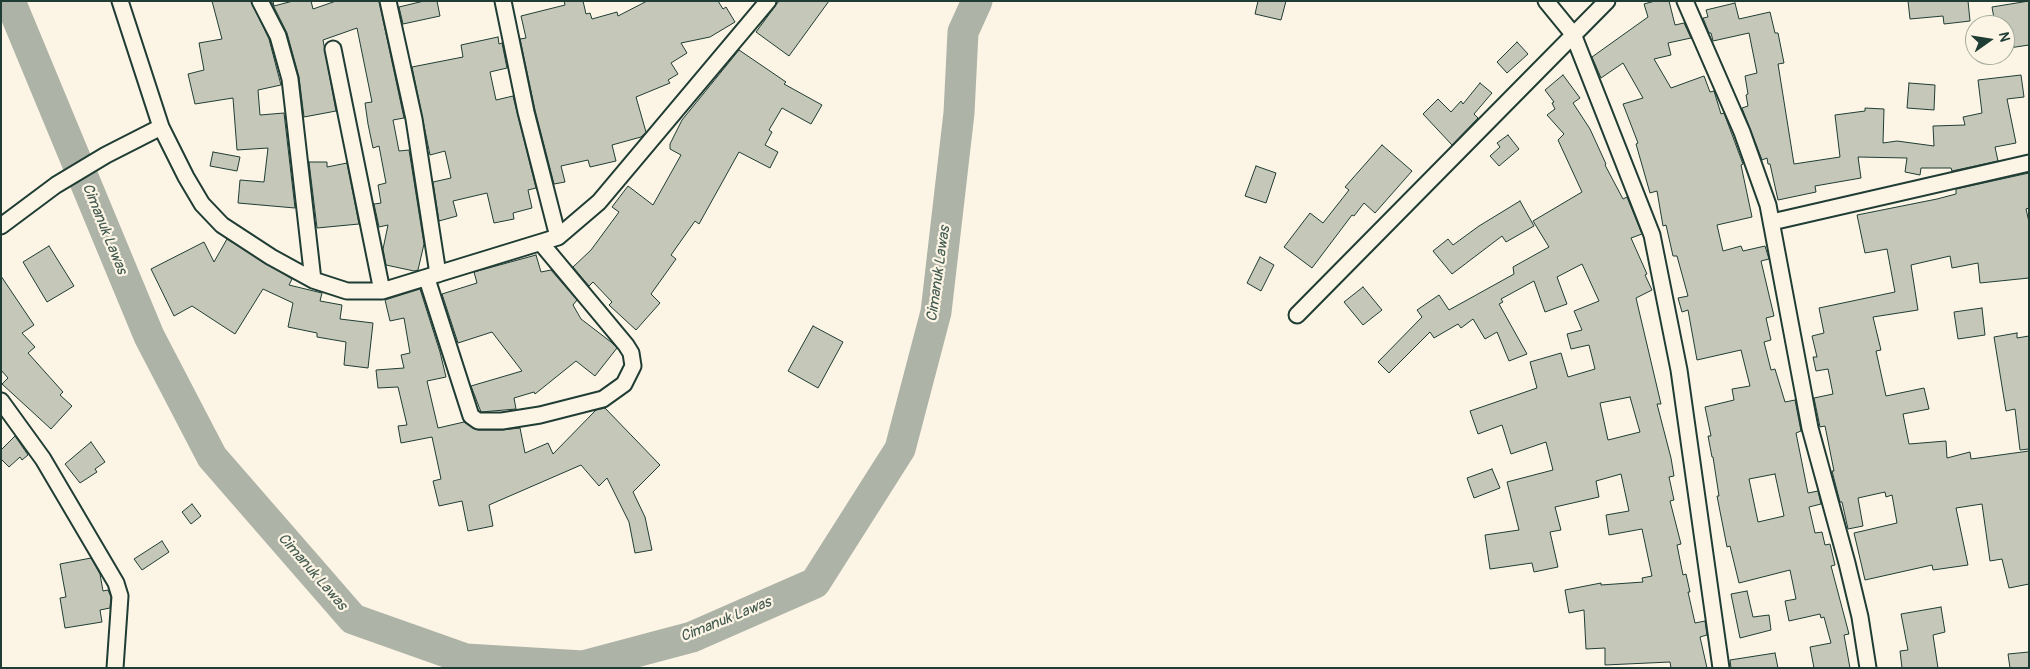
<!DOCTYPE html>
<style>
body{margin:0}
#map{position:relative;width:2030px;height:669px;overflow:hidden;background:#fcf5e5;font-family:Pangolin,sans-serif}
canvas{display:block}
.frame{position:absolute;inset:0;border:2px solid #1f3d34;pointer-events:none}
.north{position:absolute;left:1965px;top:15px;width:50px;height:50px;box-sizing:border-box;background:#fcf5e5;border:1px solid #a4ab9e;border-radius:50%;rotate:77deg;font-size:14px;font-weight:700;line-height:20px;text-align:center;color:#1f3d34}
.north::after{content:'';display:block;margin:auto;width:18px;height:22px;background:#1f3d34;clip-path:polygon(50% 0,100% 100%,50% 72%,0 100%)}
</style>
<div id="map">
<canvas width="2030" height="669"></canvas>
<div class="frame"></div>
<div class="north">N</div>
</div>
<script>
const ctx = document.querySelector('canvas').getContext('2d');
ctx.lineJoin = 'round';
const poly = rows => new Path2D(rows.map(r => 'M' + r).join(''));
function stroke(path, color, width, dash) { ctx.strokeStyle = color; ctx.lineWidth = width; ctx.lineCap = dash ? 'butt' : 'round'; ctx.setLineDash(dash || []); ctx.stroke(path); }
function fillPath(path, color) { ctx.fillStyle = color; ctx.fill(path, 'evenodd'); }
function label(font, color, halo, rows, align = 'center') {
  ctx.font = font + ' Pangolin,sans-serif'; ctx.lineWidth = 4.5; ctx.setLineDash([]); ctx.textBaseline = 'middle'; ctx.strokeStyle = halo; ctx.fillStyle = color; for (const [text, x, y, turn = 0] of rows) {
    ctx.save(); ctx.translate(x, y); ctx.rotate((+turn || 0) * Math.PI / 180); ctx.textAlign = isNaN(turn) ? turn : align; if (halo) ctx.strokeText(text, 0, 0); ctx.fillText(text, 0, 0); ctx.restore();
  }
}
stroke(poly([
 [10,1,149,336,212,457,353,619,466,659,583,666,692,637,815,583,900,449,936,312,959,113,963,32,977,1]
]), '#aeb3a7', 31);
const building = poly([
 [212,1,251,1,269,39,281,85,258,90,260,115,284,113,295,208,238,203,240,180,264,182,268,148,237,150,233,98,195,104,188,74,204,70,199,43,222,39,212,1],
 [271,1,273,1,274,6,293,1,311,1,313,9,336,1,379,1,404,118,393,120,399,151,409,150,424,244,418,270,414,271,386,265,383,249,388,225,379,227,374,204,381,203,378,185,386,183,379,146,373,148,368,124,365,103,372,102,357,28,323,40,336,111,304,117,299,77,287,33,271,1],
 [424,1,437,1,440,16,403,24,399,7,424,1],
 [564,1,583,1,586,14,590,13,592,19,617,12,618,16,647,1,718,1,723,9,726,7,735,22,710,37,681,43,687,53,671,63,678,74,668,80,670,83,636,97,646,132,641,137,612,145,616,161,590,167,588,160,561,166,565,182,554,184,535,110,520,39,526,38,521,16,565,5,564,1],
 [779,1,829,1,789,56,756,32,779,1],
 [1258,1,1286,1,1281,20,1255,14,1258,1],
 [1655,1,1669,1,1675,25,1684,23,1691,38,1668,43,1671,55,1654,59,1671,88,1704,76,1710,92,1714,91,1721,114,1724,113,1743,164,1741,165,1752,217,1717,225,1723,251,1741,246,1743,251,1765,246,1769,259,1761,261,1774,316,1766,318,1771,340,1764,342,1771,370,1775,369,1785,402,1795,400,1801,431,1796,433,1808,493,1818,491,1821,504,1809,507,1815,533,1822,532,1825,545,1830,544,1835,565,1831,566,1849,634,1844,635,1850,668,1814,668,1810,647,1831,643,1824,617,1821,618,1820,614,1789,621,1785,601,1796,599,1790,570,1739,583,1730,546,1727,547,1717,496,1719,496,1713,457,1712,457,1708,436,1711,436,1705,407,1734,400,1732,389,1750,386,1741,350,1697,360,1688,310,1682,312,1678,298,1688,296,1677,256,1673,256,1666,225,1663,226,1657,191,1650,193,1636,144,1638,143,1623,104,1643,98,1623,63,1601,78,1592,57,1648,17,1644,4,1655,1],
 [1775,474,1784,516,1758,522,1749,479,1775,474],
 [1908,1,1968,1,1970,21,1944,24,1943,16,1910,19,1908,1],
 [2029,1,2029,45,2009,48,2005,22,1995,24,1992,7,2029,1],
 [1735,3,1739,19,1770,12,1775,33,1778,33,1784,63,1778,64,1794,164,1840,157,1835,115,1865,111,1865,108,1884,109,1883,143,1897,141,1934,146,1933,126,1965,125,1963,117,1982,113,1978,80,2021,75,2024,97,2007,99,2016,143,1995,147,1998,161,1952,171,1951,168,1921,168,1920,175,1905,172,1907,158,1858,157,1861,178,1815,186,1816,192,1778,200,1770,164,1768,164,1767,158,1762,160,1742,108,1748,106,1746,95,1748,94,1745,76,1757,73,1749,33,1713,41,1711,33,1709,33,1703,18,1708,17,1706,10,1735,3],
 [498,37,499,44,502,43,507,68,490,72,496,100,513,96,536,188,528,190,532,208,513,213,514,219,494,223,487,193,453,201,457,216,439,221,433,182,451,178,445,151,430,155,412,67,463,57,461,45,498,37],
 [1517,42,1528,54,1507,73,1497,62,1517,42],
 [739,50,786,82,784,84,822,105,811,124,782,108,769,130,772,132,765,145,778,152,770,168,739,152,699,224,695,221,671,255,676,259,651,294,660,303,636,330,609,305,612,302,593,282,589,286,573,267,591,250,619,212,612,207,628,186,653,205,681,155,670,149,670,144,682,120,739,50],
 [1563,75,1580,98,1573,103,1590,129,1606,164,1605,165,1623,199,1627,197,1642,234,1631,238,1647,274,1645,275,1652,290,1636,298,1661,404,1657,404,1671,458,1674,476,1669,477,1674,500,1670,501,1681,544,1677,545,1683,575,1686,574,1690,592,1688,592,1695,623,1705,621,1707,635,1700,637,1707,668,1671,668,1670,662,1605,665,1605,648,1586,649,1584,610,1569,613,1565,590,1601,583,1601,585,1643,582,1642,578,1652,576,1642,529,1609,535,1606,515,1629,511,1621,474,1596,481,1599,497,1555,507,1561,530,1550,532,1558,567,1534,572,1532,563,1490,569,1485,535,1519,530,1507,482,1553,470,1546,442,1511,454,1502,425,1478,434,1470,411,1537,388,1530,362,1561,353,1568,377,1595,369,1589,345,1571,349,1567,334,1582,330,1574,311,1599,301,1582,264,1557,277,1567,304,1545,312,1534,281,1501,299,1503,302,1499,304,1527,354,1509,361,1497,332,1485,339,1473,319,1461,328,1458,324,1434,338,1430,332,1389,373,1378,362,1422,317,1417,310,1439,295,1449,310,1514,274,1513,267,1549,247,1533,221,1582,192,1558,140,1564,134,1547,115,1555,109,1552,103,1554,102,1545,90,1563,75],
 [1630,397,1640,432,1608,440,1600,403,1630,397],
 [1480,83,1492,93,1474,114,1478,118,1452,145,1423,114,1438,99,1451,112,1461,101,1463,104,1480,83],
 [1909,83,1935,85,1934,110,1907,108,1909,83],
 [1508,135,1519,149,1499,166,1490,156,1500,147,1497,143,1508,135],
 [1382,145,1412,171,1375,213,1364,203,1354,216,1352,215,1312,268,1284,247,1310,213,1323,223,1349,190,1345,187,1382,145],
 [213,152,240,157,237,171,210,166,213,152],
 [309,162,327,162,327,167,347,163,359,224,317,228,309,162],
 [1256,166,1276,173,1266,203,1245,196,1256,166],
 [2029,173,2029,208,2026,209,2029,222,2029,278,1980,283,1978,263,1952,268,1950,256,1911,265,1918,310,1873,317,1881,350,1876,351,1886,396,1924,388,1929,409,1903,414,1909,444,1946,441,1947,458,1970,452,1971,459,2029,451,2029,584,2009,588,2002,559,1990,561,1982,504,1956,508,1968,565,1933,570,1932,565,1865,580,1854,533,1897,523,1892,495,1886,497,1885,492,1858,498,1863,526,1848,529,1842,502,1840,502,1832,471,1834,471,1825,426,1820,427,1814,398,1833,394,1828,369,1816,371,1813,357,1817,357,1812,336,1824,333,1819,308,1895,292,1887,249,1865,253,1857,215,1937,199,1956,194,1956,189,2029,173],
 [1520,201,1534,226,1506,242,1502,236,1452,274,1433,251,1448,239,1453,245,1479,226,1520,201],
 [227,239,292,279,289,285,322,293,320,301,342,305,340,319,373,323,368,368,344,365,346,342,317,337,317,333,288,327,293,303,263,289,235,334,192,306,174,316,151,269,204,242,214,262,227,239],
 [49,246,74,286,47,302,23,262,49,246],
 [536,255,541,272,551,270,577,300,573,305,581,319,611,342,617,348,595,376,576,361,535,394,534,392,514,398,516,409,481,412,471,386,522,371,492,332,458,343,442,294,477,283,474,272,536,255],
 [1260,257,1274,265,1261,291,1247,283,1260,257],
 [1,276,34,325,22,333,35,347,28,353,63,392,60,395,72,406,51,429,2,384,8,378,1,370,1,276],
 [1363,287,1382,310,1363,325,1344,302,1363,287],
 [420,289,440,352,446,377,427,381,438,428,464,422,478,430,502,430,520,428,525,453,548,443,553,454,596,410,605,408,660,465,633,492,645,517,652,550,635,553,629,522,607,478,599,486,581,465,489,505,493,526,468,531,462,501,439,506,433,481,441,479,432,437,401,443,398,426,407,425,398,387,378,388,376,370,404,368,401,355,410,353,404,318,390,321,385,300,420,289],
 [1982,308,1985,335,1958,339,1954,312,1982,308],
 [813,326,843,342,818,388,788,371,813,326],
 [2017,333,2017,338,2029,336,2029,449,2020,450,2015,409,2006,411,1994,337,2017,333],
 [15,436,28,455,22,460,20,457,9,467,1,459,1,450,15,436],
 [91,442,105,462,95,469,97,472,80,483,65,464,91,442],
 [1492,469,1500,488,1474,498,1467,478,1492,469],
 [192,504,201,516,191,524,182,512,192,504],
 [162,541,169,552,142,570,134,559,162,541],
 [91,558,100,574,103,591,108,590,111,597,110,608,100,610,102,622,65,628,60,598,66,597,60,564,91,558],
 [1747,591,1753,617,1769,615,1771,630,1740,638,1731,594,1747,591],
 [1941,607,1945,632,1933,635,1938,668,1902,668,1900,651,1908,650,1901,614,1941,607],
 [2029,652,2029,668,2010,668,2008,654,2029,652],
 [1775,653,1778,668,1731,668,1730,660,1775,653]
]);
fillPath(building, '#c5c7b9');
stroke(building, '#1f3d34', 1);
const street = poly([
 [120,1,161,127,186,177,202,204,222,225,271,257,313,280,347,291,382,291,558,237,599,202,768,1],
 [260,1,278,36,290,79,313,280],
 [388,1,414,119,438,274],
 [503,1,526,112,558,237],
 [1546,1,1573,34,1652,235,1679,370,1721,668],
 [1685,1,1742,132,1768,205,1810,428,1847,563,1860,617,1868,668],
 [333,49,382,291],
 [1772,222,2029,163],
 [1,226,56,185,106,155,161,127],
 [427,279,471,416,478,421,502,421,540,415,603,399,624,384,633,366,631,353,626,345,541,243],
 [1297,315,1607,1],
 [1,401,43,459,116,583,120,596,115,668]
]);
stroke(street, '#1f3d34', 19);
stroke(street, '#fcf5e5', 15);
label('italic 15px', '#435a51', '#fcf5e5', [
 ["Cimanuk Lawas",104,229,68],
 ["Cimanuk Lawas",939,274,-82],
 ["Cimanuk Lawas",312,572,49],
 ["Cimanuk Lawas",726,620,-22]
]);
</script>
